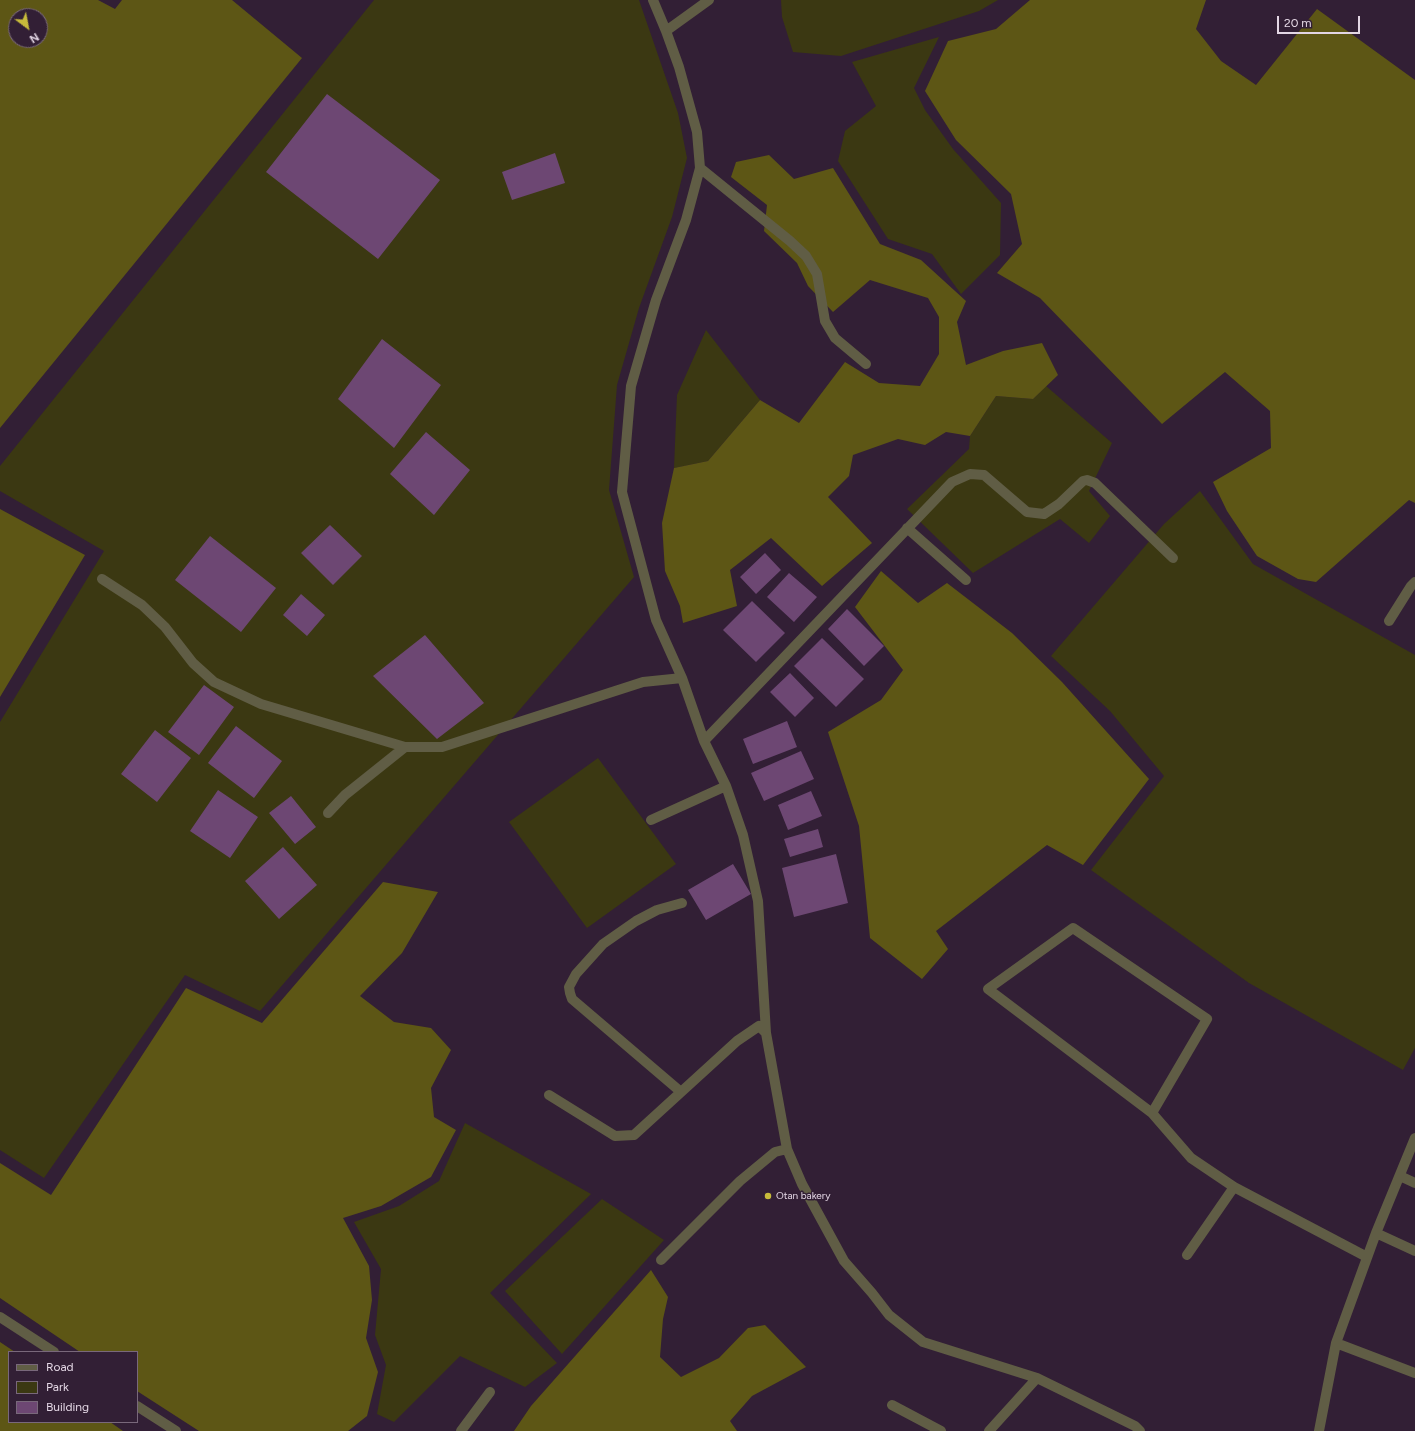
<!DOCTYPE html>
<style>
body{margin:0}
#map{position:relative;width:1415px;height:1431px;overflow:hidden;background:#321f35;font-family:Figtree,sans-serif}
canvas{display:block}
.legend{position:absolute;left:8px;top:1351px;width:130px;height:72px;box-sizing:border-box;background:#321f35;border:1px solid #79687b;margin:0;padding:5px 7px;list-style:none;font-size:12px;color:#e3d6e4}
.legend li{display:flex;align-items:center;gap:8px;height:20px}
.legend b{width:20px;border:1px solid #79687b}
.north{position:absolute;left:8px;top:8px;width:40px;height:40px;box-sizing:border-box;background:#321f35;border:1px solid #79687b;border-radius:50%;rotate:148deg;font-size:11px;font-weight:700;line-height:16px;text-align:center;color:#e3d6e4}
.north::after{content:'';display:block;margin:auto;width:14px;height:18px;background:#c8bb3b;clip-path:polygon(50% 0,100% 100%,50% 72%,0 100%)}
.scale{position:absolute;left:1277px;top:16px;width:83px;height:18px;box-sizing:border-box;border:2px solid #e3d6e4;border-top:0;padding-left:5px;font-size:12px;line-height:14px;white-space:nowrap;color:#e3d6e4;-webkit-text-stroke:3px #321f35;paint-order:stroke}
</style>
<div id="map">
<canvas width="1415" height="1431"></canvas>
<ul class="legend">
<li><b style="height:5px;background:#605d45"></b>Road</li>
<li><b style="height:11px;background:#3b3812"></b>Park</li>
<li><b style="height:11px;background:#6d4773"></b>Building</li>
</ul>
<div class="north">N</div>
<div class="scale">20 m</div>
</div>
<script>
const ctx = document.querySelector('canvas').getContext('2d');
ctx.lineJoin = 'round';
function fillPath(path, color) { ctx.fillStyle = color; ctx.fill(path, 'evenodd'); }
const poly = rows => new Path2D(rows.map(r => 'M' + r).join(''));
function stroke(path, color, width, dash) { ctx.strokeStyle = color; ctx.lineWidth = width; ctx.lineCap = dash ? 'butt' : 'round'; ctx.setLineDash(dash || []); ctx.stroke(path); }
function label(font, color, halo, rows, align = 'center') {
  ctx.font = font + ' Figtree,sans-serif'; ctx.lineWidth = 3; ctx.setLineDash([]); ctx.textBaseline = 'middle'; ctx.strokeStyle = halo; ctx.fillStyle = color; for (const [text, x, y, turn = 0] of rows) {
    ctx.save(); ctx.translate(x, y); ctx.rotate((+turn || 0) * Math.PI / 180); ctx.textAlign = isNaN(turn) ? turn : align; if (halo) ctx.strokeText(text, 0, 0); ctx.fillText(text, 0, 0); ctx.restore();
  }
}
fillPath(poly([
 [374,0,639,0,678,113,687,158,672,217,639,308,617,385,609,490,634,577,260,1011,185,975,44,1178,0,1150,0,722,104,551,0,491,0,466],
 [781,0,998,0,979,11,841,56,793,52,782,17],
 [939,37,914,88,925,110,953,149,1001,203,1000,255,961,294,932,254,888,239,838,161,845,131,876,106,852,62],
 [706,330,760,400,708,461,674,468,677,395],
 [1046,386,1112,443,1089,491,1110,516,1089,543,1060,519,973,573,907,509,969,449,970,436,996,396,1033,399],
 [1200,491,1253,564,1415,655,1415,1048,1403,1070,1249,983,1091,870,1164,776,1110,711,1051,656,1164,524],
 [598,758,676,864,587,928,509,822],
 [465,1123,591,1194,490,1293,557,1363,525,1387,460,1356,394,1422,377,1414,386,1365,375,1335,381,1269,354,1222,399,1206,439,1181],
 [602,1199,664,1240,562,1354,505,1291]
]), '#3b3812');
fillPath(poly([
 [0,0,98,0,115,9,122,0,232,0,302,58,0,428],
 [16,16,40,16,40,40,16,40],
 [1030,0,1206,0,1196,29,1221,61,1256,85,1317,9,1415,80,1415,503,1409,500,1316,582,1298,579,1257,556,1227,511,1213,482,1271,448,1270,411,1225,372,1162,424,1040,298,997,273,1022,244,1011,194,956,140,925,91,948,41,996,29],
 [769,155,794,179,833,168,880,244,921,260,966,301,957,322,966,365,1003,351,1042,343,1058,375,1033,399,996,396,970,436,946,432,925,445,898,439,853,455,849,476,828,497,872,543,822,586,771,538,730,570,737,606,683,623,680,606,665,571,662,523,674,468,708,461,760,400,799,423,845,362,879,383,920,386,939,354,939,317,928,298,870,280,833,312,808,286,797,263,764,231,767,205,731,177,736,162],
 [0,509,85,555,0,697],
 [881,571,918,603,947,583,1012,633,1062,682,1149,779,1083,865,1047,845,936,931,948,949,922,979,870,938,859,826,828,732,881,700,903,670,855,607],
 [383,882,438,892,402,953,360,996,394,1022,431,1028,451,1050,431,1088,434,1117,456,1130,431,1177,381,1206,343,1218,369,1266,372,1300,366,1338,378,1372,367,1416,348,1431,199,1431,137,1391,137,1352,80,1352,0,1298,0,1163,51,1195,186,988,262,1023],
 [651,1270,668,1297,663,1319,660,1357,681,1377,719,1358,748,1328,765,1325,806,1367,752,1396,730,1421,737,1431,514,1431,531,1406],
 [0,1342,15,1352,9,1352,9,1422,110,1422,123,1431,0,1431]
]), '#5d5615');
fillPath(poly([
 [327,94,440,180,378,259,266,172],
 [555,153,565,183,512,200,502,172],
 [382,339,441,385,394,448,338,399],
 [426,432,470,470,434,515,390,474],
 [330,525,362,556,333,585,301,553],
 [210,536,276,588,241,632,175,580],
 [765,553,781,570,756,594,740,577],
 [789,573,817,597,794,622,767,597],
 [301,594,325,615,307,636,283,615],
 [752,601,785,633,756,662,723,630],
 [847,609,884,646,864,666,828,629],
 [425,635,484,703,437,739,373,676],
 [822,638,864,679,836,707,794,666],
 [790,673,814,698,795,717,770,692],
 [204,685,234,707,199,755,168,732],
 [787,721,797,747,753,764,743,739],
 [236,726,282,761,254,798,208,763],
 [155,730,191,758,157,802,121,774],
 [801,751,814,779,764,801,751,773],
 [218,790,258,817,230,858,190,831],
 [811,791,822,816,788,830,778,805],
 [291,796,316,827,295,844,269,813],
 [818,829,823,847,790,857,784,839],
 [283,847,317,885,279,919,245,881],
 [836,854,848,903,794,917,782,868],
 [733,864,751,894,706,920,688,890]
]), '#6d4773');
stroke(poly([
 [653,0,666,31,679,67,697,132,700,168,686,220,656,300,631,386,622,492,656,620,682,678,704,741,726,786,743,835,758,901,766,1033,787,1149,802,1184,844,1261,872,1293,889,1315,923,1342,1037,1378,1135,1426,1140,1431],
 [666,31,709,0],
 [700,168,790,241,806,256,817,274,825,321,835,338,866,364],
 [907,528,966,580],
 [102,579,142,605,165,627,193,663,214,682,261,704,405,747,442,747,643,682,682,678],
 [1389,621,1411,586,1415,582],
 [704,741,952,482,970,474,984,475,1027,512,1044,514,1059,504,1083,481,1087,480,1095,483,1173,558],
 [328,813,345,795,405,747],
 [651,820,726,786],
 [681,1092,572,999,570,993,569,987,576,974,603,944,636,921,657,910,682,903],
 [549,1095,615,1136,634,1135,737,1041,759,1026,766,1033],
 [1152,1113,1207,1019,1073,928,988,989,1152,1113,1191,1158,1234,1187,1367,1257],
 [1400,1176,1415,1183],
 [1376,1233,1415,1251],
 [1187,1255,1234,1187],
 [661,1260,740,1181,775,1152,787,1149],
 [0,1317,54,1352],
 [1336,1343,1415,1373],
 [892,1405,941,1431],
 [137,1406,176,1431],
 [461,1431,490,1392],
 [989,1431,1037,1378],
 [1319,1431,1336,1343,1376,1233,1415,1138]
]), '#605d45', 10);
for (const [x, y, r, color] of [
 [768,1196,4,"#c8bb3b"]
]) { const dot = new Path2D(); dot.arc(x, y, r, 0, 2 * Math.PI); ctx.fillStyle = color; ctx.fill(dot); stroke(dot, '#321f35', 1.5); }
label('10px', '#e3d6e4', '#321f35', [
 ["Otan bakery",776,1196]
], 'left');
</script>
